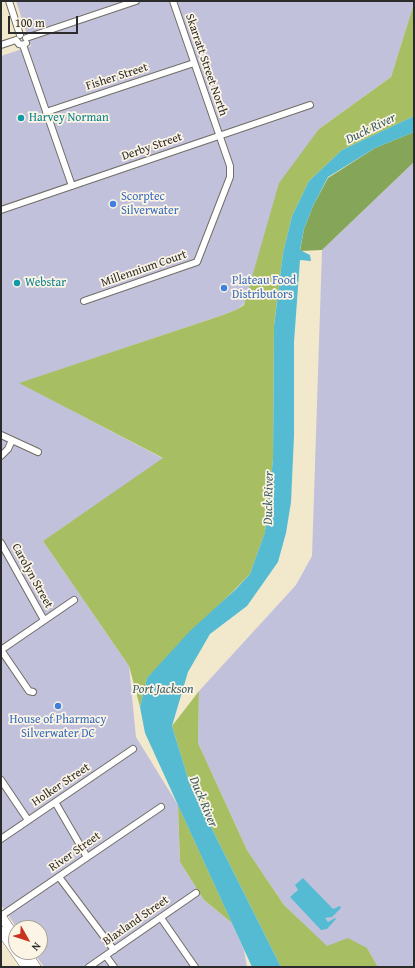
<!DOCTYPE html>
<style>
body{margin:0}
#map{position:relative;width:415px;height:968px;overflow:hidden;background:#f2e9cd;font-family:"Gentium Book Plus",serif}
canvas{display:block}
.frame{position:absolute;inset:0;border:2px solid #2b2b2b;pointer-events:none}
.north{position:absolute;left:8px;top:920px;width:40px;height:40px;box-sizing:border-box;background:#fcf5e5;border:1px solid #a8a49b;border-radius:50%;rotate:129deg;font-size:11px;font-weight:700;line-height:16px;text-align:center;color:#2b2b2b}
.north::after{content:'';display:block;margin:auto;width:14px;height:18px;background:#c8321e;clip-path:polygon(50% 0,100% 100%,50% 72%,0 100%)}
.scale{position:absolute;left:8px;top:16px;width:70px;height:18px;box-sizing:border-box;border:2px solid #2b2b2b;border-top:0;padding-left:5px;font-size:12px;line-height:14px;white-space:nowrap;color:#2b2b2b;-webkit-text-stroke:3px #fcf5e5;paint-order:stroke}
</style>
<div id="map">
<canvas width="415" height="968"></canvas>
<div class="frame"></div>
<div class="north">N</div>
<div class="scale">100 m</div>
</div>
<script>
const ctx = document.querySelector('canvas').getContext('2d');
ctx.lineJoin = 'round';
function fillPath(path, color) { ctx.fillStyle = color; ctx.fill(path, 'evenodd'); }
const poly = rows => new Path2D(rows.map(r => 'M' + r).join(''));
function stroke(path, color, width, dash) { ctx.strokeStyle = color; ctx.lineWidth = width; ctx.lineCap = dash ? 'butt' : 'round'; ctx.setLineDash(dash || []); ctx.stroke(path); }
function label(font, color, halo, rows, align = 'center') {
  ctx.font = font + ' "Gentium Book Plus",serif'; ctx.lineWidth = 3.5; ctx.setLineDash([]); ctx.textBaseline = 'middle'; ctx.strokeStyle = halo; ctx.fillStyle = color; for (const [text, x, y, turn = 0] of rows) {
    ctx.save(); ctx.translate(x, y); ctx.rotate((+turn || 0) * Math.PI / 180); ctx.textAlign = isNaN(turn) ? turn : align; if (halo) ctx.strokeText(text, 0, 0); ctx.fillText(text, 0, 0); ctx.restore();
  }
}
fillPath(poly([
 [16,1,414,1,414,5,391,77,319,129,244,304,238,309,223,315,20,383,164,459,43,541,129,666,136,737,178,805,180,862,204,900,232,923,244,950,247,967,44,967,33,952,40,952,40,928,17,928,1,905,1,56,31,46],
 [414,162,414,967,378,967,367,948,327,947,284,905,247,850,198,743,199,691,296,585,312,556,322,250]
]), '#c2c1dc');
fillPath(poly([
 [414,4,414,116,342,150,309,181,292,216,283,253,274,325,273,459,265,532,250,574,147,678,140,707,129,666,43,541,163,458,19,383,223,315,238,309,244,305,279,183,319,129,391,77],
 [199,691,198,743,247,850,284,905,327,946,348,938,367,948,378,967,281,967,190,785,172,726],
 [178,805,232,923,204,900,180,862]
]), '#a7be63');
fillPath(poly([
 [414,132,414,162,322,250,300,251,304,229,313,206,328,178,375,148]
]), '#85a559');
fillPath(poly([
 [414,116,414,132,375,148,328,177,313,206,304,229,300,250,310,255,311,261,300,260,294,342,294,436,291,502,286,533,278,562,247,606,210,634,188,672,172,726,190,785,281,967,252,967,145,733,140,707,147,678,189,632,236,589,250,574,265,532,273,459,274,326,283,253,292,216,309,181,342,150],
 [303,878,333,909,340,906,341,908,332,917,325,918,328,922,335,918,336,919,327,929,321,930,290,897,298,890,295,885]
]), '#55bbd3');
const minor = poly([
 [9,1,20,35],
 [26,38,136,1],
 [16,40,19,44,23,45,26,43],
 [1,45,16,40],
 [23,45,72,186],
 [46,112,194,63],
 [1,210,310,105],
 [84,301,197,262,230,177,230,166,173,1],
 [1,435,38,452],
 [1,456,8,449,12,440],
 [1,543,44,620],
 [1,650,74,600],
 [1,650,29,691,33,692],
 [1,780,28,820],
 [55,802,87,857],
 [1,839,133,749],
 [59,877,114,950],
 [1,916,161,807],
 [161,918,195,967],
 [106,956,114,967],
 [89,967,196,893]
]);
const highway = poly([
 [1,916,16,938],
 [1,931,26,967],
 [26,952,36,967]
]);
stroke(minor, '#716e64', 8);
stroke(highway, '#716e64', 10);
stroke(minor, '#fff', 6);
stroke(highway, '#fff', 9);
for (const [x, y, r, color] of [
 [21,118,4,"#0f9aa8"],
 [113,204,4,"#3f7fe0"],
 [17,283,4,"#0f9aa8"],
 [224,288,4,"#3f7fe0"],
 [58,706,4,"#3f7fe0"]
]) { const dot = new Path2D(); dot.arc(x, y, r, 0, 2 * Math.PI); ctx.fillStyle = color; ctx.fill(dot); stroke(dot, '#fcf5e5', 1.5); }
label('12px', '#2b2b2b', '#fcf5e5', [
 ["Skarratt Street North",206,65,71],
 ["Fisher Street",117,77,-18],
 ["Derby Street",152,147,-19],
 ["Millennium Court",144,269,-19],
 ["Carolyn Street",32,576,61],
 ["Holker Street",61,785,-34],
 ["River Street",75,852,-35],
 ["Blaxland Street",136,921,-35]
]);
label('12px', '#0d838f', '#fcf5e5', [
 ["Harvey Norman",29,118],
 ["Webstar",25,283]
], 'left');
label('12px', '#366cbe', '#fcf5e5', [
 ["Scorptec",121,197],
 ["Silverwater",121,211],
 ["Plateau Food",232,281],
 ["Distributors",232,295],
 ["House of Pharmacy",58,720,"center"],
 ["Silverwater DC",58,734,"center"]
], 'left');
label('italic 13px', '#3a5d66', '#fcf5e5', [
 ["Duck River",371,129,-26],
 ["Duck River",269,498,-89],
 ["Port Jackson",163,690],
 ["Duck River",203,802,67]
]);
</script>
